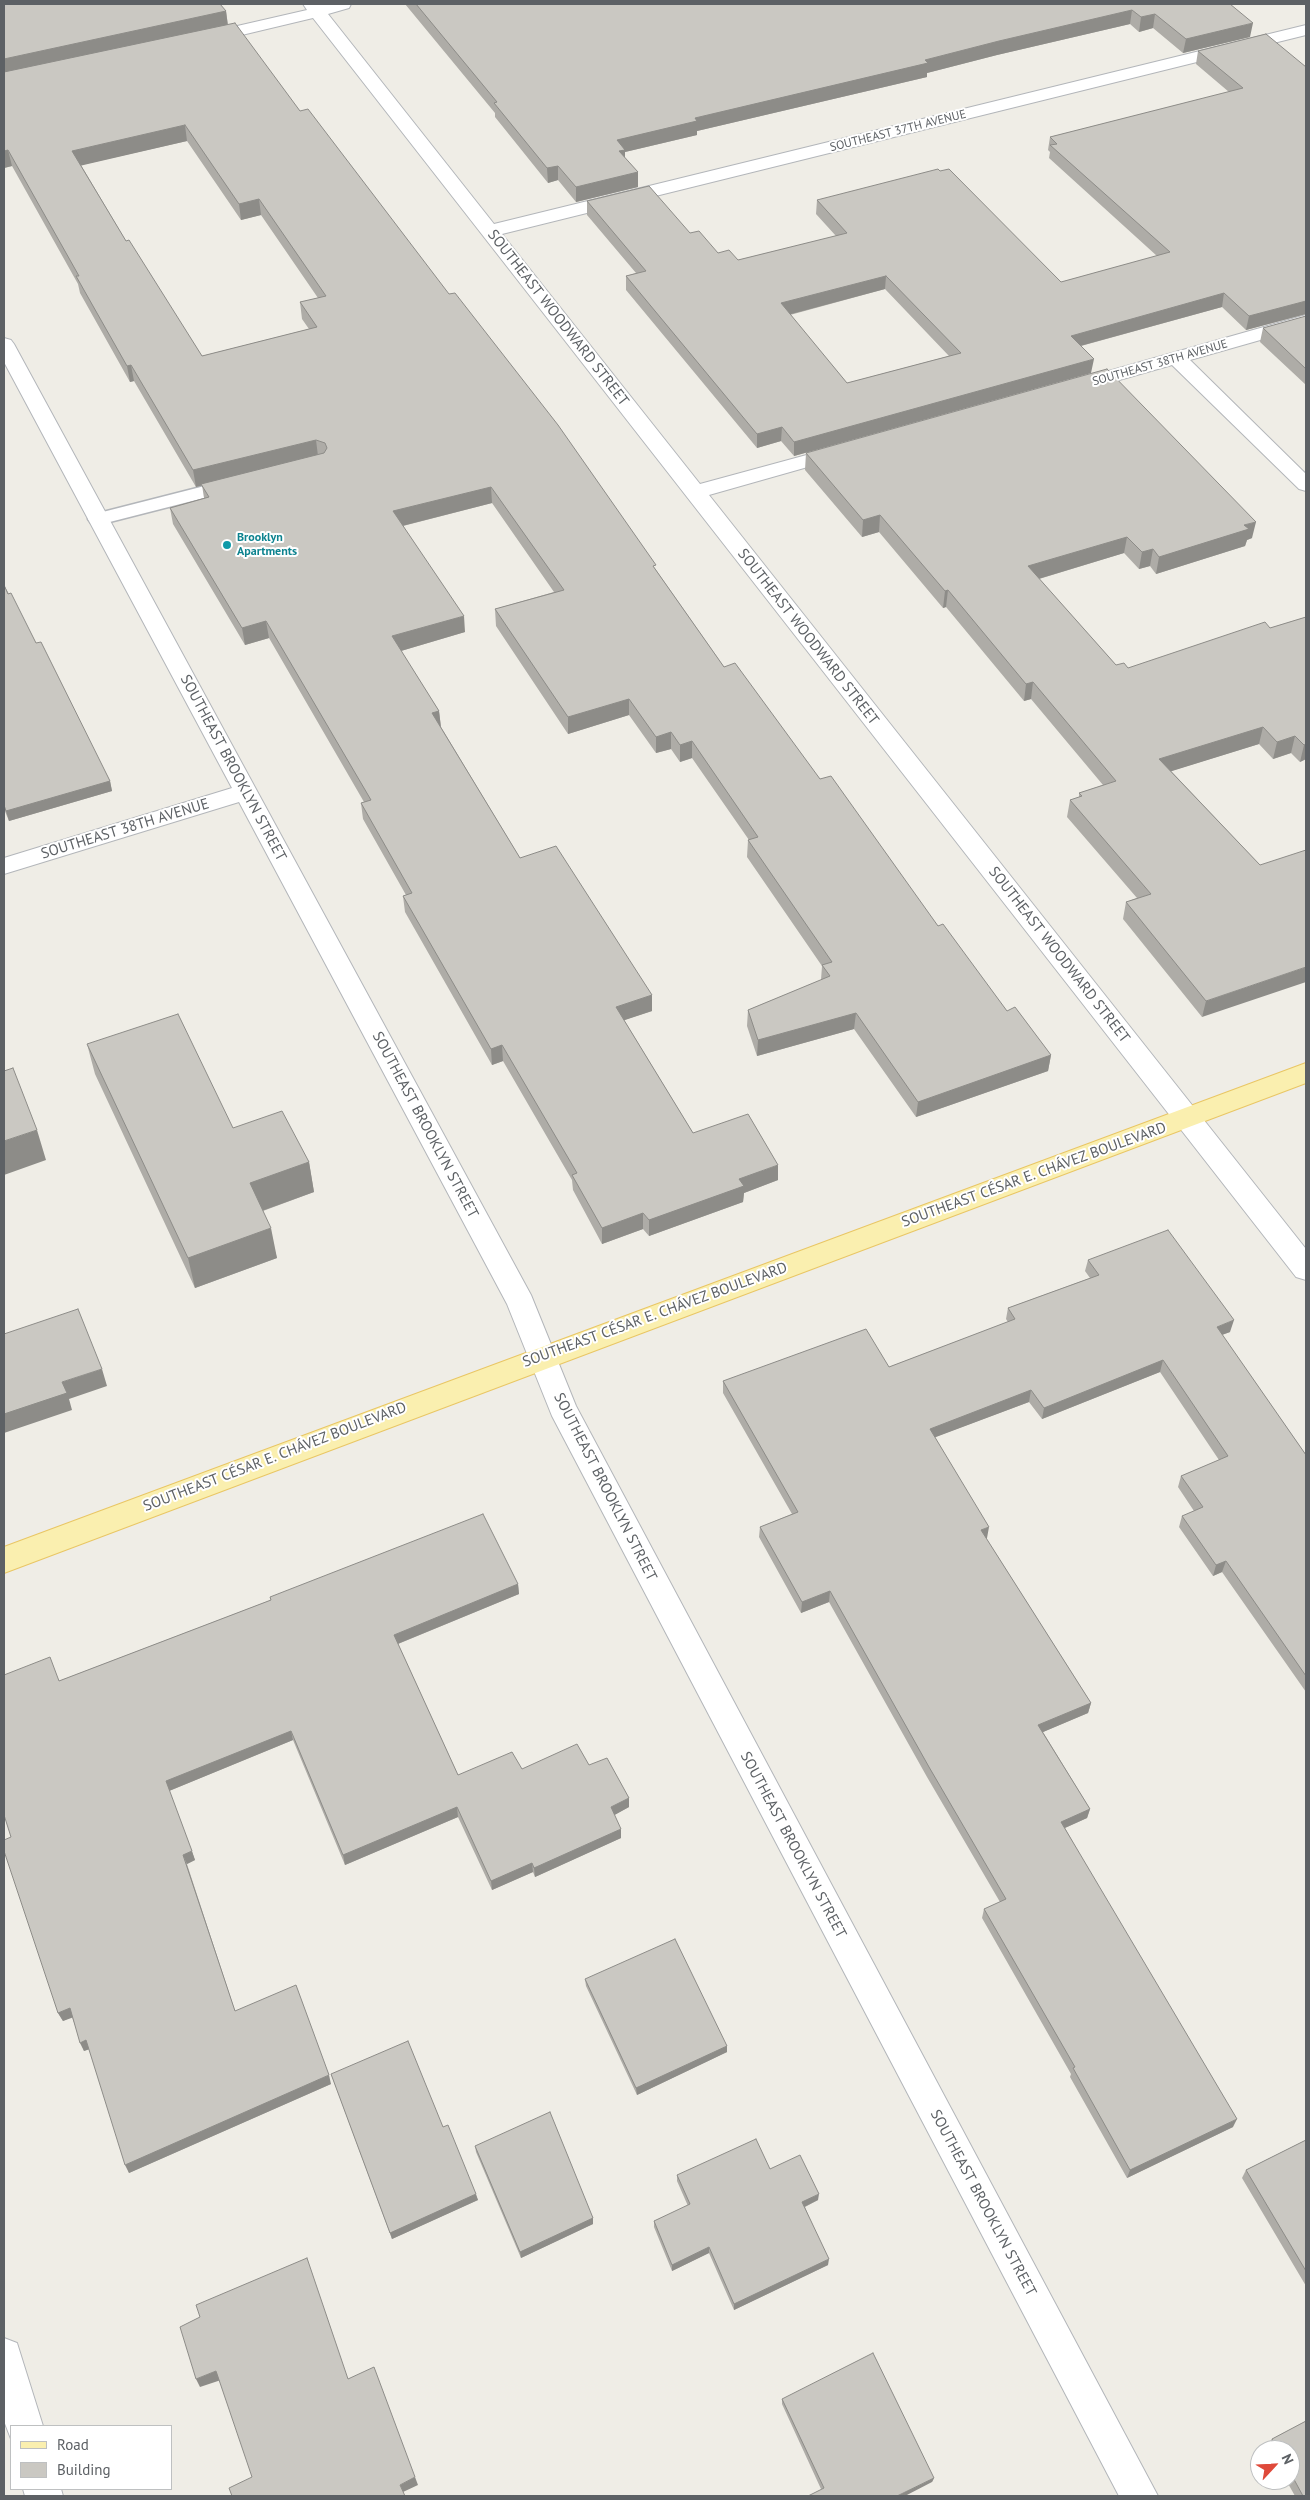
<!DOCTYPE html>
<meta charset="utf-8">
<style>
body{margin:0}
#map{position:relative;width:1310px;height:2500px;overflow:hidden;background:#efede6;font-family:"PT Sans",sans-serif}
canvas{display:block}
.frame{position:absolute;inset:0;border:5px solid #5d6165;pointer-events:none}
.legend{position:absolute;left:10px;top:2425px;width:162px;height:65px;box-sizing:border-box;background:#fff;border:1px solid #bec0c1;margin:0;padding:6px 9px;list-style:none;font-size:15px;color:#5d6165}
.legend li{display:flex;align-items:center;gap:10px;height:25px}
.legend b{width:25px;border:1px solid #bec0c1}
.north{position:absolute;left:1250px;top:2440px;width:50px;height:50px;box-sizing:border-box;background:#fff;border:1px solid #bec0c1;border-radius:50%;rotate:65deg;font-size:14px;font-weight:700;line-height:20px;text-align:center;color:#5d6165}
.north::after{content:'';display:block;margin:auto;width:18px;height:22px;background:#df4a3b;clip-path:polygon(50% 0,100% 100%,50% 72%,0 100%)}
</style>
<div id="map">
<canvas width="1310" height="2500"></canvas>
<div class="frame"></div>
<ul class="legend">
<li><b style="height:6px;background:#faefaf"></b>Road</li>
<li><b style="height:14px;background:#cac8c2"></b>Building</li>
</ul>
<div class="north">N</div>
</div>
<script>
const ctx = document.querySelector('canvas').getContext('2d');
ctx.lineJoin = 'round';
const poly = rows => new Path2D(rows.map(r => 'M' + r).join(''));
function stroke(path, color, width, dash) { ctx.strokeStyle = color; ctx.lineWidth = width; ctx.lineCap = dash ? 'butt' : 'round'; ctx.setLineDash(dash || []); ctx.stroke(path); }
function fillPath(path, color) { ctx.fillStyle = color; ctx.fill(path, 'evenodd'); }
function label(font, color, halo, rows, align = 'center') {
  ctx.font = font + ' "PT Sans",sans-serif'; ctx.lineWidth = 4; ctx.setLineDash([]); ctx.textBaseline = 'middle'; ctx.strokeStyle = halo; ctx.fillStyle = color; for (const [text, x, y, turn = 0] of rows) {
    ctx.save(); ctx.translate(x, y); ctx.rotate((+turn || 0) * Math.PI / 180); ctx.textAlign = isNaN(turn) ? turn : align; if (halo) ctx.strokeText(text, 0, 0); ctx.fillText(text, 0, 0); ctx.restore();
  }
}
const service = poly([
 [236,478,243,480,246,484,243,488,98,525,91,523,88,519,91,515,236,478]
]);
const minor = poly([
 [303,4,351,4,349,8,328,14,494,224,1306,25,1306,35,502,234,700,484,836,447,843,445,850,447,853,451,850,455,709,495,1306,1249,1306,1280,1296,1277,313,18,204,44,198,43,195,39,198,35,307,10,303,4],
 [1306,315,1306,327,1190,360,1306,474,1306,491,1299,489,1172,365,1077,392,1070,390,1067,386,1070,382,1306,315],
 [4,338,11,340,14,344,531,1295,576,1406,1158,2496,1119,2496,552,1416,507,1304,239,802,4,874,4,858,232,788,4,362,4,338],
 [4,2338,17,2343,43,2426,11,2426,11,2439,4,2421,4,2338],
 [23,2489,61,2489,63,2496,25,2496,23,2489]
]);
const primary = poly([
 [1306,1063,1306,1083,4,1573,4,1547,1306,1063]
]);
stroke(service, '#b3b6ba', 3);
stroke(minor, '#b3b6ba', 2);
stroke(primary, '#e9c664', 2);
fillPath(service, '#fff');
fillPath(minor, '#fff');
fillPath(primary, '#faefaf');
fillPath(poly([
 [4,4,226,11,228,25,300,111,656,570,724,667,820,779,938,926,1007,1011,1051,1055,1048,1071,916,1117,854,1029,757,1056,747,1026,748,1010,821,980,822,966,747,857,748,840,749,840,692,758,680,762,671,749,656,753,629,715,568,734,496,626,495,609,554,592,492,503,403,526,465,632,401,651,439,711,441,727,520,858,652,995,652,1011,624,1020,693,1133,778,1180,744,1193,743,1202,649,1236,643,1229,602,1244,573,1190,572,1180,503,1061,492,1065,405,912,403,896,406,895,363,819,361,803,364,802,269,638,245,645,173,524,170,508,204,498,202,485,196,487,134,381,130,382,80,293,78,284,12,166,4,168],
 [187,141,241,220,261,215,318,298,300,302,302,319,309,329,202,356,126,241,81,165],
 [405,4,1230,4,1250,37,1183,53,1153,28,1139,32,1130,24,997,55,927,73,927,77,697,131,697,135,625,152,625,158,638,172,638,187,576,202,558,180,548,183,495,117,495,113],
 [1198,51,1306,67,1306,314,1246,330,1222,307,1081,346,1091,373,794,456,781,441,757,448,626,290,626,276,636,273,587,215,587,201,690,233,718,253,738,260,836,236,816,214,817,200,1061,282,1157,256,1049,158,1050,152,1048,150,1050,137,1229,92,1196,64],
 [885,289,949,356,847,383,790,315],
 [1306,316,1306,385,1260,342,1263,328],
 [806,453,1252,538,1247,540,1245,546,1156,574,1150,566,1139,569,1124,553,1039,579,1116,665,1128,668,1270,628,1306,617,1306,759,1300,762,1291,753,1273,759,1259,744,1171,771,1260,865,1202,1017,1123,919,1126,902,1137,898,1067,817,1070,800,1079,797,1079,793,1103,785,1031,699,1024,701,946,607,943,608,879,532,862,537,805,470],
 [4,585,36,643,110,781,112,791,9,821,4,809],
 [87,1044,233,1128,309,1162,314,1192,263,1211,277,1258,195,1288,95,1074],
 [1088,1260,1230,1332,1222,1335,1306,1455,1306,1692,1222,1572,1213,1576,1179,1527,1182,1516,1194,1511,1178,1487,1181,1476,1219,1460,1160,1372,1042,1419,1029,1402,935,1437,987,1538,986,1538,1091,1703,1088,1713,1043,1732,1090,1809,1087,1818,1065,1828,1233,2127,1127,2178,1070,2077,1071,2074,982,1918,984,1909,1000,1902,927,1777,829,1602,801,1613,759,1537,760,1527,792,1514,723,1393,723,1381,889,1367,1008,1322,1006,1319,1008,1308,1090,1278,1085,1271],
 [518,1584,519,1594,398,1644,458,1775,522,1769,589,1765,629,1798,629,1807,614,1815,621,1838,535,1877,533,1872,492,1890,458,1817,345,1865,293,1740,169,1791,195,1860,187,1864,235,2011,331,2084,129,2173,89,2049,84,2051,72,2017,63,2021,58,2013,11,1837,59,1681,271,1600,270,1597],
 [585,1979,727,2046,727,2052,637,2095,586,1986],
 [331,2074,443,2127,478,2200,392,2239],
 [1306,2140,1306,2286,1242,2178,1246,2170],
 [475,2146,593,2218,593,2224,521,2258,476,2152],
 [770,2169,818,2200,805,2207,828,2265,734,2310,709,2253,672,2271,654,2227,654,2221,688,2206,677,2181,677,2175],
 [782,2399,934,2478,932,2482,821,2489,782,2404],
 [1306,2421,1306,2496,1295,2496,1286,2480,1290,2480,1290,2450,1270,2450,1267,2445,1272,2439]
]), '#aeaca7');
fillPath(poly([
 [1132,10,1130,24,997,55,927,73,927,77,697,131,697,135,625,152,625,164,619,165,617,140,695,118,925,60,999,41],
 [226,11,228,27,4,75,4,59],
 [1155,14,1153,28,1139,32,1141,17],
 [1253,23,1250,37,1183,53,1186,39],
 [185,125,187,141,75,167,72,151],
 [8,150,12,166,4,168,4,151],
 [558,166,558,180,548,183,547,168],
 [638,172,638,187,576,202,576,187],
 [259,199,261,215,241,220,239,204],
 [886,276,885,289,780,317,781,303],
 [1224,293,1222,307,1069,349,1071,336],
 [1306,301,1306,314,1246,330,1249,316],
 [1094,359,1091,373,794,456,794,442],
 [131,365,134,381,130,382,127,366],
 [782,427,781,441,757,448,757,434],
 [316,440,318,456,196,487,193,470],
 [491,487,492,503,394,528,393,511],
 [880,515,879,532,862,537,863,520],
 [1256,522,1252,538,1247,540,1245,546,1156,574,1159,557,1244,525],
 [1127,537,1124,553,1025,583,1028,566],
 [1153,549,1150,566,1139,569,1142,552],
 [948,590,946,607,943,608,945,591],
 [464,616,465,632,394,653,392,636],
 [266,621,269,638,245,645,242,628],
 [1033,682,1031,699,1024,701,1026,684],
 [629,699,629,715,568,734,568,717],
 [439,711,441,728,432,713],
 [1263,727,1259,744,1156,776,1159,759],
 [671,732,671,749,656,753,656,737],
 [1295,736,1291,753,1273,759,1277,742],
 [692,741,692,758,680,762,680,745],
 [1306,744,1306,759,1300,762,1304,745],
 [110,781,112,791,9,821,6,811],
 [1306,967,1306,982,1202,1017,1206,1001],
 [652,995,652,1011,616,1023,616,1007],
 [856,1013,854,1029,757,1056,758,1040],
 [502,1045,503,1061,492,1065,491,1049],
 [1051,1055,1048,1071,916,1117,918,1102],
 [37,1130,46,1160,4,1175,4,1141],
 [309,1162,314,1192,256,1213,250,1183],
 [778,1165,778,1180,744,1193,743,1202,649,1236,649,1220,739,1179],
 [643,1213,643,1229,602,1244,602,1228],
 [271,1228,277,1258,195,1288,188,1258],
 [1234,1320,1230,1332,1213,1338,1217,1327],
 [1163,1360,1160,1372,1042,1419,1044,1408],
 [102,1369,107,1386,69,1399,72,1410,4,1433,4,1414,62,1382],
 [1031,1390,1029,1402,928,1440,930,1429],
 [989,1527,987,1538,979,1541,981,1530],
 [1226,1561,1222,1572,1213,1576,1216,1565],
 [518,1584,519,1594,395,1645,394,1635],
 [830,1591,829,1602,801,1613,802,1602],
 [1091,1703,1088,1713,1036,1735,1038,1725],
 [291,1731,293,1740,169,1791,166,1781],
 [629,1798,629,1807,611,1817,611,1807],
 [457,1807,458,1817,345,1865,343,1855],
 [1090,1809,1087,1818,1058,1831,1061,1822],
 [621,1829,621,1838,535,1877,534,1868],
 [192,1851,195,1860,187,1864,183,1855],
 [532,1863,533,1872,492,1890,491,1881],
 [70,2008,74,2017,63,2021,58,2013],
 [86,2040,90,2049,84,2051,80,2043],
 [727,2046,727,2052,637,2095,636,2088],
 [329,2075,331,2084,129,2173,125,2165],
 [1237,2119,1233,2127,1127,2178,1130,2170],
 [476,2194,478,2200,392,2239,390,2233],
 [819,2194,818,2200,802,2208,802,2202],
 [593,2218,593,2224,521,2258,520,2252],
 [709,2247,709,2253,672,2271,672,2265],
 [829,2259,828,2265,734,2310,734,2304],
 [216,2371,221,2380,200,2387,196,2379],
 [415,2477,418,2485,403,2492,400,2485],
 [934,2478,932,2482,905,2496,897,2496]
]), '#8d8c88');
const building = poly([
 [4,4,220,4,226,11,4,59,4,4],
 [416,4,1230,4,1253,23,1186,39,1155,14,1141,17,1132,10,999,41,925,60,928,63,695,118,697,121,617,140,625,150,619,151,638,172,576,187,558,166,547,168,494,103,497,102,416,4],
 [235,23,300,111,308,109,449,294,455,293,558,425,656,565,653,566,724,667,735,663,820,779,831,776,938,926,943,924,1007,1011,1015,1007,1051,1055,918,1102,856,1013,758,1040,748,1010,830,976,822,965,832,962,748,840,758,837,692,741,680,745,671,732,656,737,629,699,568,717,495,609,564,590,491,487,393,511,464,616,392,636,439,711,432,713,520,858,556,846,652,995,616,1007,693,1133,748,1114,778,1165,739,1179,744,1186,649,1220,643,1213,602,1228,572,1175,577,1173,502,1045,491,1049,403,896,412,893,361,803,371,800,266,621,242,628,170,508,209,497,201,484,324,453,327,448,325,443,316,440,193,470,131,365,127,366,76,276,79,276,8,150,4,151,4,72,235,23],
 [185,125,239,204,259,199,326,296,300,302,317,327,202,356,129,240,126,241,72,151,185,125],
 [1266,34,1306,67,1306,301,1249,316,1224,293,1071,336,1094,359,794,442,782,427,757,434,626,276,646,271,587,201,649,186,690,233,699,231,718,253,729,250,738,260,847,233,817,200,938,169,940,171,949,169,1061,282,1170,252,1050,145,1057,144,1050,137,1243,88,1198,51,1266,34],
 [886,276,961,353,847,383,781,303,886,276],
 [1306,316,1306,369,1263,328,1306,316],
 [1107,369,1256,522,1244,525,1249,529,1159,557,1153,549,1142,552,1127,537,1028,566,1116,665,1124,663,1128,668,1265,622,1270,628,1306,617,1306,744,1304,745,1295,736,1277,742,1263,727,1159,759,1260,865,1306,850,1306,967,1206,1001,1126,902,1151,894,1070,800,1082,796,1079,793,1116,781,1033,682,1026,684,948,590,945,591,880,515,863,520,806,453,1107,369],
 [4,585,8,594,11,593,36,643,41,642,110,781,6,811,4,805,4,585],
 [178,1014,233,1128,282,1111,309,1162,250,1183,271,1228,188,1258,87,1044,178,1014],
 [13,1068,37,1130,4,1141,4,1071,13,1068],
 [1168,1230,1234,1320,1217,1327,1306,1455,1306,1676,1226,1561,1216,1565,1182,1516,1203,1507,1181,1476,1228,1456,1163,1360,1044,1408,1031,1390,930,1429,989,1527,981,1530,1091,1703,1038,1725,1090,1809,1061,1822,1237,2119,1130,2170,1073,2068,1075,2067,984,1909,1006,1899,929,1767,830,1591,802,1602,760,1527,798,1512,723,1381,866,1329,889,1367,1015,1319,1008,1308,1099,1275,1088,1260,1168,1230],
 [78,1309,102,1369,62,1382,67,1393,4,1414,4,1334,78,1309],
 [483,1514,518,1584,394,1635,458,1775,512,1752,522,1769,577,1744,589,1765,607,1758,629,1798,611,1807,621,1829,534,1868,532,1863,491,1881,457,1807,343,1855,291,1731,166,1781,192,1851,183,1855,235,2011,296,1985,329,2075,125,2165,86,2040,80,2043,70,2008,58,2013,4,1851,4,1840,11,1837,4,1815,4,1675,50,1657,59,1681,271,1600,270,1597,483,1514],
 [675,1939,727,2046,636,2088,585,1979,675,1939],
 [408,2041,443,2127,448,2125,476,2194,390,2233,331,2074,408,2041],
 [550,2112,593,2218,520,2252,475,2146,550,2112],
 [756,2139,770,2169,800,2155,819,2194,802,2202,829,2259,734,2304,709,2247,672,2265,654,2221,690,2204,677,2175,756,2139],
 [1306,2140,1306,2271,1246,2170,1306,2140],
 [307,2258,348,2379,374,2367,415,2477,400,2485,405,2496,232,2496,229,2488,252,2477,216,2371,196,2379,180,2327,200,2317,196,2305,307,2258],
 [873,2353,934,2478,897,2496,808,2496,824,2488,782,2399,873,2353],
 [1306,2421,1306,2496,1303,2496,1290,2472,1290,2450,1278,2450,1272,2439,1306,2421]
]);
fillPath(building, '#cac8c2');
stroke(building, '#8d8c88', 1);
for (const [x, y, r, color] of [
 [227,545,5,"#0f9aa8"]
]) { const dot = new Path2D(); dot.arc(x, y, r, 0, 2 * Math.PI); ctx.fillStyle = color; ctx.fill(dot); stroke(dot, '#fff', 2); }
label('12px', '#5d6165', '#fff', [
 ["SOUTHEAST 37TH AVENUE",898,131,-14],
 ["SOUTHEAST 38TH AVENUE",1160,363,-16]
]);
label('bold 12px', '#0d838f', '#fff', [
 ["Brooklyn",237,538],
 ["Apartments",237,552]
], 'left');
label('15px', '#5d6165', '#fff', [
 ["SOUTHEAST WOODWARD STREET",558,318,52],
 ["SOUTHEAST WOODWARD STREET",808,637,52],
 ["SOUTHEAST BROOKLYN STREET",233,768,62],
 ["SOUTHEAST 38TH AVENUE",125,829,-17],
 ["SOUTHEAST WOODWARD STREET",1059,955,52],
 ["SOUTHEAST BROOKLYN STREET",425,1125,62],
 ["SOUTHEAST CÉSAR E. CHÁVEZ BOULEVARD",1034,1175,-20],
 ["SOUTHEAST CÉSAR E. CHÁVEZ BOULEVARD",655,1315,-20],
 ["SOUTHEAST CÉSAR E. CHÁVEZ BOULEVARD",275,1457,-21],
 ["SOUTHEAST BROOKLYN STREET",605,1487,63],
 ["SOUTHEAST BROOKLYN STREET",793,1845,62],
 ["SOUTHEAST BROOKLYN STREET",983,2203,62]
]);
</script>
